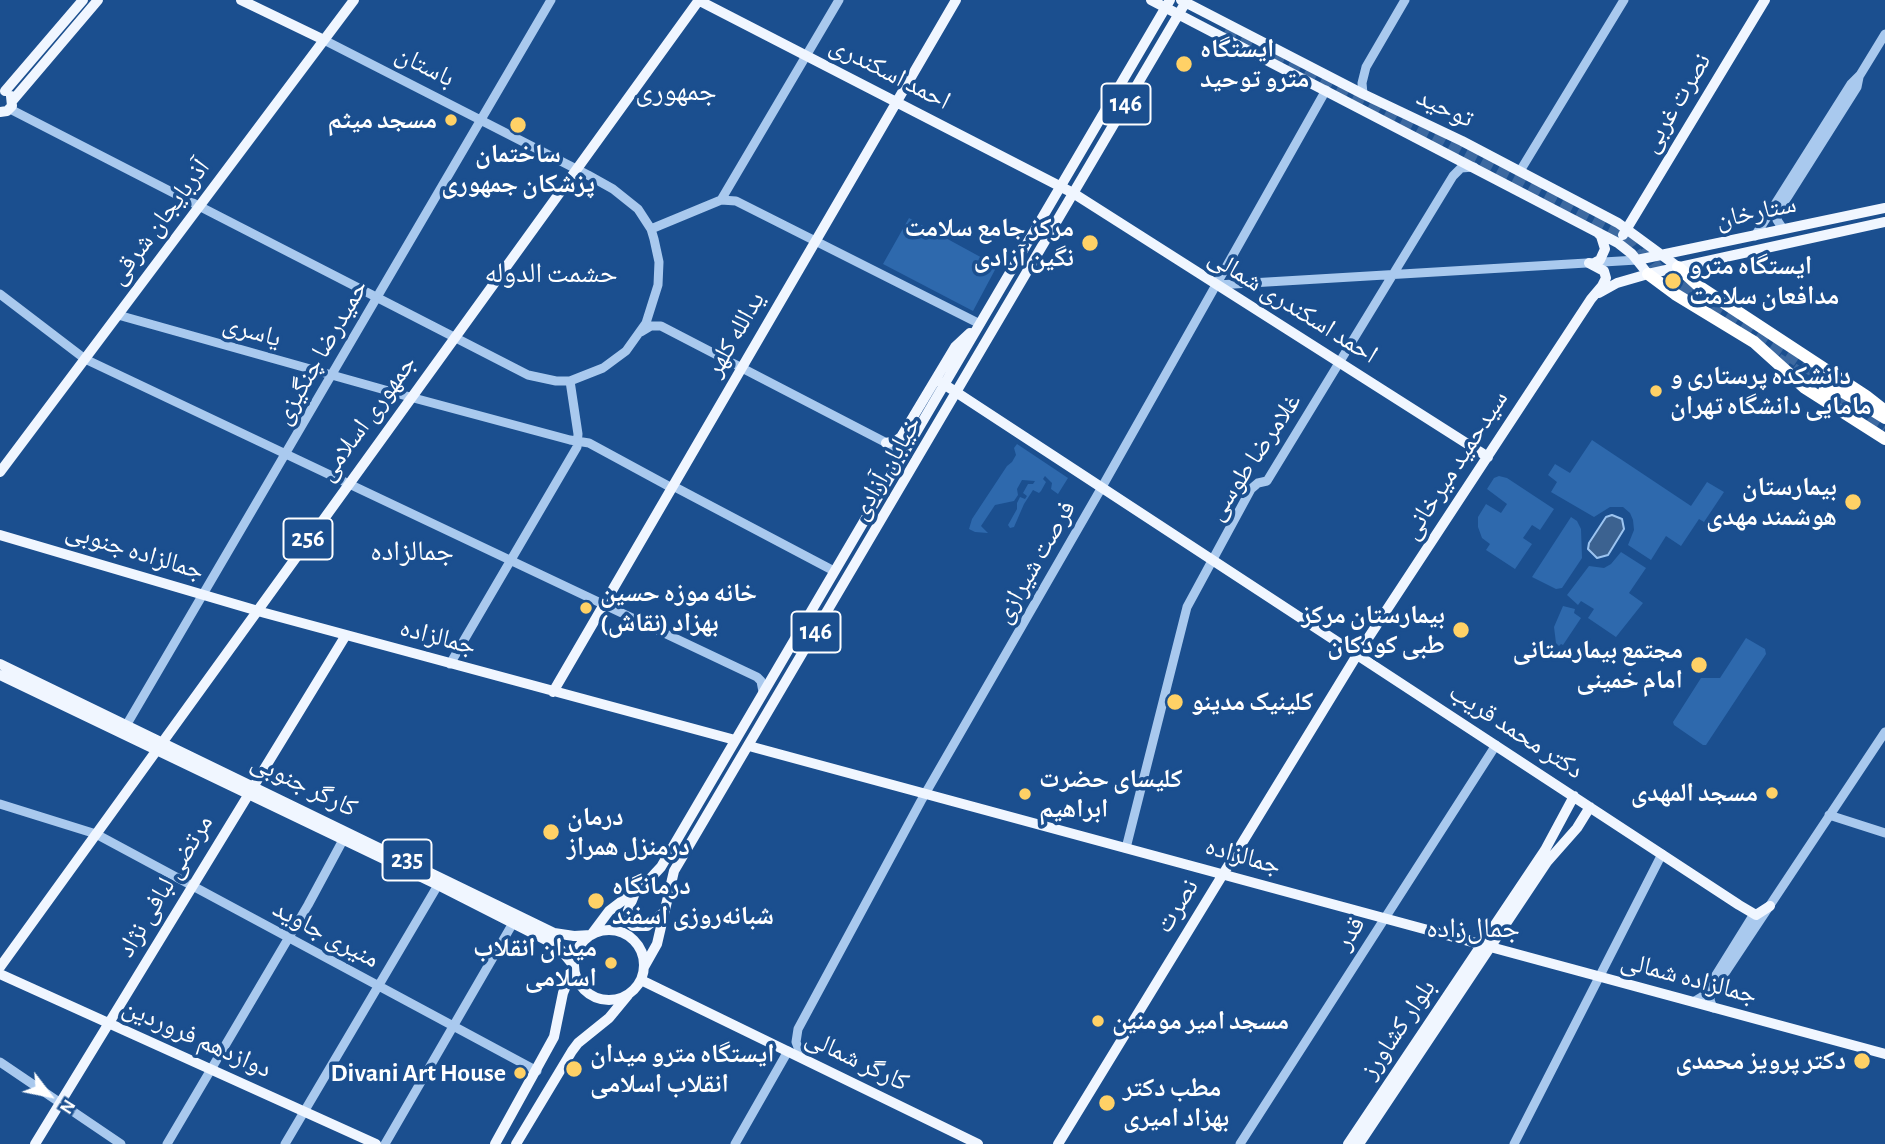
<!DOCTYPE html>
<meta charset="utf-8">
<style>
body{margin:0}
#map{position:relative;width:1885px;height:1144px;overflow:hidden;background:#1b4f8f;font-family:"Alegreya Sans",sans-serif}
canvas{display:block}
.north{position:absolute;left:14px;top:1060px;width:70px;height:70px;-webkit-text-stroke:5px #1b4f8f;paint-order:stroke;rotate:122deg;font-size:19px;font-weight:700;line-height:28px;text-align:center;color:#fff}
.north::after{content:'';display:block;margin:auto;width:24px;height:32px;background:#fff;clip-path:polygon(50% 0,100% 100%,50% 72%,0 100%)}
</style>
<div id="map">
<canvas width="1885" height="1144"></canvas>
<div class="north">N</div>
</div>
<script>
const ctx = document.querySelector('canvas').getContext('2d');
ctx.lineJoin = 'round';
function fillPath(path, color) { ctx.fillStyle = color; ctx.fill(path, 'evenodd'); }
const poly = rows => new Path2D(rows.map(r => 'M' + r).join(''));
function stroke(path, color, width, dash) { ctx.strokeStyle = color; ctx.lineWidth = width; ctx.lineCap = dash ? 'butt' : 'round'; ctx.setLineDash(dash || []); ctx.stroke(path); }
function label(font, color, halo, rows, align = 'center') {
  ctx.font = font + ' "Alegreya Sans","Noto Naskh Arabic",sans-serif'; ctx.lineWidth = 7; ctx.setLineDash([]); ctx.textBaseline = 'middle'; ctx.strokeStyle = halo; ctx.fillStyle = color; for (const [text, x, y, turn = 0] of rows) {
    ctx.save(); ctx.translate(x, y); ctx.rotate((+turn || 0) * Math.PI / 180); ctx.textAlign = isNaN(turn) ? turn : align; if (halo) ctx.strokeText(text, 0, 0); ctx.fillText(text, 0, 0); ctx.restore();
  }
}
fillPath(poly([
 [909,218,997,266,973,311,883,264],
 [1592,440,1691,506,1707,482,1724,492,1704,522,1699,519,1681,546,1666,536,1651,560,1628,545,1634,530,1633,520,1630,513,1623,507,1610,507,1594,517,1551,492,1557,482,1548,475,1555,464,1570,473],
 [1017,444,1068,478,1058,494,1051,489,1052,483,1045,476,1043,479,1046,482,1041,491,1039,493,1033,490,1024,504,1014,527,1010,528,1008,525,1017,509,1017,503,1020,497,1025,499,1027,496,1023,493,1028,484,1033,484,1035,481,1022,480,1017,489,1018,495,1014,501,995,505,981,526,988,533,975,532,969,529,972,519,1007,466,1012,462,1016,455,1014,448],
 [1499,476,1507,478,1554,509,1540,530,1532,525,1523,538,1532,544,1515,569,1486,550,1490,544,1482,538,1478,527,1478,517,1486,504,1501,513,1507,504,1487,489,1494,478],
 [1571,517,1577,521,1581,529,1582,558,1562,588,1556,589,1532,577],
 [1621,552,1646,568,1629,593,1643,603,1616,637,1588,618,1594,609,1581,601,1578,605,1567,595,1589,566,1604,568,1611,564],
 [1563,606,1575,609,1574,613,1581,618,1563,645,1561,644,1559,646,1556,643,1554,627],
 [1746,638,1765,649,1766,654,1706,745,1703,745,1674,725,1673,722,1701,678,1720,678]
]), '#2e69ad');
const water = poly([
 [1612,515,1622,519,1624,529,1608,555,1597,558,1588,549,1589,543,1606,517,1612,515]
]);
fillPath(water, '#3c6290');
stroke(water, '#9cc4f0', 2);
stroke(poly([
 [1224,33,1304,69,1615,232,1627,240,1644,264],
 [1644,248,1657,268,1669,278,1838,387],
 [1778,359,1885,428]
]), '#3d69a0', 12, [12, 6]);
stroke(poly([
 [1363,94,1362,83,1366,67,1405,0],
 [10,109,528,375,556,381,570,381,603,368,626,351,646,323,658,285,659,262,654,239,651,229,638,209,613,189,588,175,324,40],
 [1520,171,1624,0],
 [721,200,839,0],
 [651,229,721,200,736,201,980,324],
 [1783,229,1777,220,1778,212,1857,87,1859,77],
 [1755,236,1851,84,1860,75,1885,34],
 [1217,285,1637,260],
 [0,294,85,359,757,677,761,681,763,692],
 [118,315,410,397,570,440,589,443,672,488],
 [641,332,651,326,661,326,904,452],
 [673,486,834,571],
 [450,664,577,447,578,434,570,381],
 [127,724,551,0],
 [0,804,96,834,537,1071],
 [1829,815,1885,833],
 [1126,848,1187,607,1251,489,1258,483,1267,481,1453,176,1461,168,1474,167],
 [1693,1002,1703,996,1754,914],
 [1713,1008,1710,1000,1711,994,1885,732],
 [802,1058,796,1042,798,1029,921,801,1102,487,1326,90],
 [0,1062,121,1144],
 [167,1144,308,905,343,840],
 [285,1144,438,885],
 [385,1144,513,923],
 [735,1144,788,1051],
 [1240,1144,1496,745],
 [1514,1144,1662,854]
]), '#a9c9ee', 9);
stroke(poly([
 [241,0,324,40],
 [698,0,1073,193,1488,457],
 [1151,0,1618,243,1632,254,1648,274],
 [1181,0,1363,94,1462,141,1618,223,1678,267],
 [5,91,83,0],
 [13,100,98,0],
 [0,112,7,111,12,106,11,96],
 [1623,235,1765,0],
 [1637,260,1885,208],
 [1596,262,1600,260,1605,249,1601,236,1598,233],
 [1599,293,1617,283,1648,274,1885,222],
 [936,379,1739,905,1756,915,1770,906],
 [886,443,896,441,901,437,955,347,970,333],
 [0,472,354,0],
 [0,535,265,613,735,740],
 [0,664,554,933,574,936,591,935,609,911,648,881,661,867,1170,0],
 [0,675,438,885,554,944,561,950,574,966,563,993,554,1037,495,1144],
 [553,692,956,0],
 [749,746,1885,1054],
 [635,893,627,913,629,922,633,926,647,926,663,913],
 '574 965a35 35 0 1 1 70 0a35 35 0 1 1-70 0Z',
 [0,967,699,0],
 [644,967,657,944,674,871,1187,0],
 [0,974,376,1144],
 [641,980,978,1144],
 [35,1144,346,635],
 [516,1144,572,1051,578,1043,609,1018,628,995],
 [1058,1144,1357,655,1591,299,1602,286,1606,278,1604,271,1589,263],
 [1348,1144,1545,850,1574,796],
 [1359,1144,1547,862,1577,828,1590,807]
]), '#f0f6ff', 10);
stroke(poly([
 [1678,267,1700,287,1866,396,1885,411],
 [1648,274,1675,294,1754,342,1805,388,1885,439],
 [1833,399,1824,392,1826,385,1833,386,1885,418]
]), '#fff', 12);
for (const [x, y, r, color] of [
 [1184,64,9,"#ffd166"],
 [451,120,7,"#ffd166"],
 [518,125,9,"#ffd166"],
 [1090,243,9,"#ffd166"],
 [1673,281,9,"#ffd166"],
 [1656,391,7,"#ffd166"],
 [1853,502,9,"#ffd166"],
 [586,608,7,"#ffd166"],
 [1461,630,9,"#ffd166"],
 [1699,665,9,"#ffd166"],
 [1175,702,9,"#ffd166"],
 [1772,793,7,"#ffd166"],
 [1025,794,7,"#ffd166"],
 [551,832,9,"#ffd166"],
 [596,901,9,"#ffd166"],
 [611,963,7,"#ffd166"],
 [1098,1021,7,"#ffd166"],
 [1862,1061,9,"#ffd166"],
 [574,1069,9,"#ffd166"],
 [520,1073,7,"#ffd166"],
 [1107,1103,9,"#ffd166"]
]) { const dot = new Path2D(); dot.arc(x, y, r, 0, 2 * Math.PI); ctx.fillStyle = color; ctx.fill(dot); stroke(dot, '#1b4f8f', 2.5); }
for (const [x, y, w] of [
 [1126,104,49],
 [308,539,49],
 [816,632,49],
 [407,860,49]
]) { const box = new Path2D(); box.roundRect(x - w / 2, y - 20.5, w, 41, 5); ctx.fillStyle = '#1b4f8f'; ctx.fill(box); stroke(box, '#fff', 2); }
label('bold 24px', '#fff', null, [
 ["146",1126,104],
 ["256",308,539],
 ["146",816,632],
 ["235",407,860]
]);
label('bold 26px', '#fff', '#1b4f8f', [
 ["ایستگاه",1200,49],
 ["مترو توحید",1200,79],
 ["مسجد میثم",437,120,"right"],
 ["ساختمان",518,154,"center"],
 ["پزشکان جمهوری",518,184,"center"],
 ["مرکز جامع سلامت",1074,228,"right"],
 ["نگین آزادی",1074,258,"right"],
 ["ایستگاه مترو",1689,266],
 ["مدافعان سلامت",1689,296],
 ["دانشکده پرستاری و",1670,376],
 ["مامایی دانشگاه تهران",1670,406],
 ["بیمارستان",1837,487,"right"],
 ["هوشمند مهدی",1837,517,"right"],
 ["خانه موزه حسین",600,593],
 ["بهزاد (نقاش)",600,623],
 ["بیمارستان مرکز",1445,615,"right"],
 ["طبی کودکان",1445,645,"right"],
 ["مجتمع بیمارستانی",1683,650,"right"],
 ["امام خمینی",1683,680,"right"],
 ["کلینیک مدینو",1191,702],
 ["کلیسای حضرت",1039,779],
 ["ابراهیم",1039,809],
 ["مسجد المهدی",1758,793,"right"],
 ["درمان",567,817],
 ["درمنزل همراز",567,847],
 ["درمانگاه",612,886],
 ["شبانه‌روزی اسفند",612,916],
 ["میدان انقلاب",597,948,"right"],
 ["اسلامی",597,978,"right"],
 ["مسجد امیر مومنین",1112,1021],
 ["ایستگاه مترو میدان",590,1054],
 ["انقلاب اسلامی",590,1084],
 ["دکتر پرویز محمدی",1846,1061,"right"],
 ["Divani Art House",506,1073,"right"],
 ["مطب دکتر",1123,1088],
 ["بهزاد امیری",1123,1118]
], 'left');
label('26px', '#fff', '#1b4f8f', [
 ["باستان",425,66,27],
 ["احمد اسکندری",890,73,27],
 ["نصرت غربی",1676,103,-59],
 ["توحید",1445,108,25],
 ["ستارخان",1756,212,-12],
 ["آذربایجان شرقی",159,222,-53],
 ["احمد اسکندری شمالی",1293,306,32],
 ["یاسری",252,331,16],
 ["یدالله کلهر",735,334,-60],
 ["حمیدرضا چنگیزی",321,352,-60],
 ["جمهوری اسلامی",367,418,-54],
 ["غلامرضا طوسی",1254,457,-56],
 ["سیدحمید میرخانی",1455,465,-57],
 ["خیابان آزادی",886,468,-60],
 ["جمالزاده جنوبی",135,551,17],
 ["فرصت شیرازی",1035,562,-60],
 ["جمالزاده",438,637,15],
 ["دکتر محمد قریب",1516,731,33],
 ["کارگر جنوبی",304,785,26],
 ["جمالزاده",1243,856,16],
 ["مرتضی لبافی نژاد",165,886,-59],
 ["نصرت",1177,906,-58],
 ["قدر",1350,933,-57],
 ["منیری جاوید",326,934,28],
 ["جمالزاده شمالی",1689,978,15],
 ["بلوار کشاورز",1398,1029,-56],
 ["دوازدهم فروردین",197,1038,24],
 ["کارگر شمالی",857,1060,26]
]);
label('28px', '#fff', '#1b4f8f', [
 ["جمهوری",676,92],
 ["حشمت الدوله",551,274],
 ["جمالزاده",412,552],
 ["جمال‌زاده",1473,929]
]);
</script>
